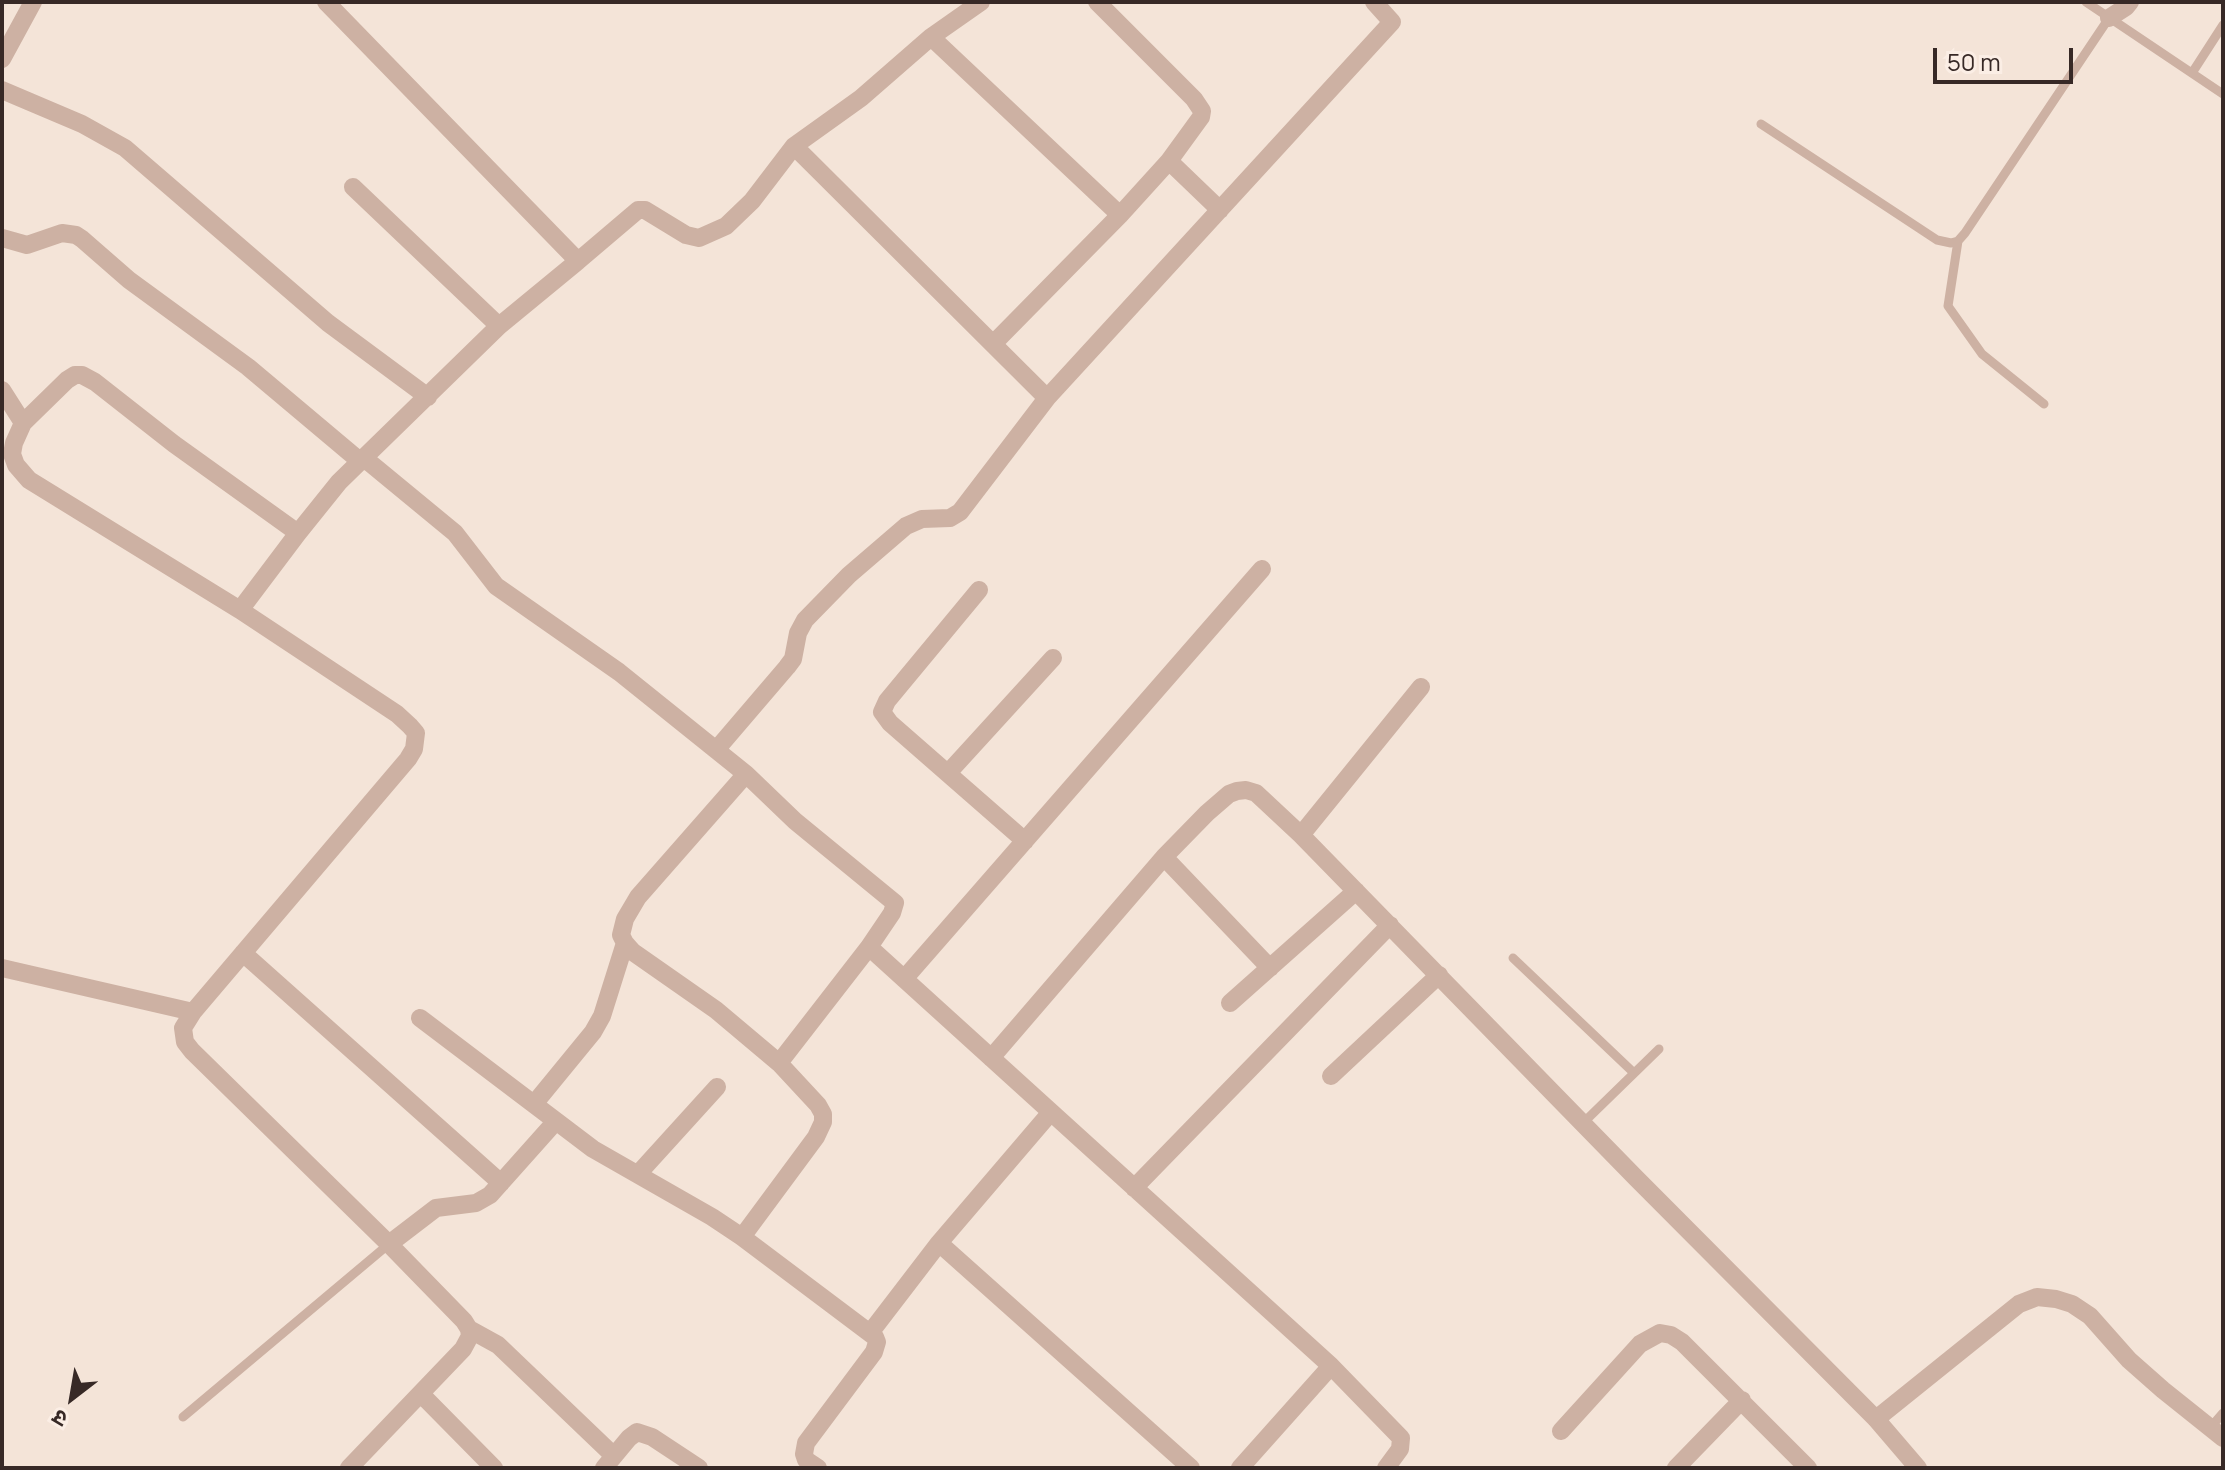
<!DOCTYPE html>
<meta charset="utf-8">
<style>
body{margin:0}
#map{position:relative;width:2225px;height:1470px;overflow:hidden;background:#f4e4d8;font-family:Manrope,"Noto Sans Devanagari",sans-serif}
canvas{display:block}
.frame{position:absolute;inset:0;border:4px solid #372926;pointer-events:none}
.north{position:absolute;left:32px;top:1358px;width:80px;height:80px;-webkit-text-stroke:6px #fbeee5;paint-order:stroke;rotate:211deg;font-size:22px;font-weight:700;line-height:32px;text-align:center;color:#372926}
.north::after{content:'';display:block;margin:auto;width:28px;height:36px;background:#372926;clip-path:polygon(50% 0,100% 100%,50% 72%,0 100%)}
.scale{position:absolute;left:1933px;top:48px;width:140px;height:36px;box-sizing:border-box;border:4px solid #372926;border-top:0;padding-left:10px;font-size:24px;line-height:28px;white-space:nowrap;color:#372926;-webkit-text-stroke:6px #fbeee5;paint-order:stroke}
</style>
<div id="map">
<canvas width="2225" height="1470"></canvas>
<div class="frame"></div>
<div class="north">उ</div>
<div class="scale">50 m</div>
</div>
<script>
const ctx = document.querySelector('canvas').getContext('2d');
ctx.lineJoin = 'round';
const poly = rows => new Path2D(rows.map(r => 'M' + r).join(''));
function stroke(path, color, width, dash) { ctx.strokeStyle = color; ctx.lineWidth = width; ctx.lineCap = dash ? 'butt' : 'round'; ctx.setLineDash(dash || []); ctx.stroke(path); }
stroke(poly([
 [2086,2,2223,94],
 [2192,73,2223,25],
 [1761,124,1937,240,1951,243,1958,241,1965,233,2109,18],
 [1958,241,1948,306,1982,354,2044,404],
 [1513,958,1634,1073],
 [1583,1123,1659,1049],
 [183,1417,389,1244],
 [2210,1428,2223,1413]
]), '#cdb1a3', 9);
stroke(poly([
 [2109,18,2126,7,2130,2],
 [931,37,1120,215],
 [2,59,33,2],
 [2,90,82,124,125,148,328,323,428,397],
 [794,146,1047,398,1392,22,1374,2],
 [1169,161,1220,210],
 [353,187,499,326],
 [2,238,27,245,62,233,76,235,82,239,129,280,248,367,361,462],
 [578,261,638,210,645,210,686,235,699,238,726,226,752,201,794,146,861,98,931,37,981,2],
 [993,344,1120,215,1169,161,1201,117,1202,111,1194,99,1097,2],
 [2,390,23,423,14,443,12,454,16,465,29,480,240,610,298,533,339,482,499,326,578,261,326,2],
 [23,423,67,380,75,375,82,375,95,382,174,444,298,533],
 [364,458,455,533,496,586,619,672,746,774,795,821,895,903,892,913,869,947,779,1063],
 [979,590,887,701,882,712,890,723,1025,841],
 [240,610,397,714,410,726,416,733,414,749,408,759,193,1012,183,1028,185,1042,192,1051,389,1244,464,1321,469,1329,470,1336,463,1349,349,1468],
 [716,750,787,667,793,659,798,633,805,620,849,575,906,526,922,519,950,518,960,512,1047,398],
 [948,773,1053,658],
 [1301,835,1421,687],
 [1164,857,1270,968],
 [869,947,1331,1366,1401,1438,1400,1449,1386,1468],
 [243,953,501,1183],
 [2,968,193,1012],
 [904,979,1262,569],
 [1230,1003,1356,891],
 [420,1018,593,1149,712,1217,742,1237,875,1337,877,1342,874,1352,806,1443,804,1454,806,1460,818,1468],
 [991,1058,1164,857,1207,813,1229,794,1237,791,1246,790,1256,793,1301,835,1636,1178,1876,1419,1918,1468],
 [1331,1076,1439,975],
 [534,1104,593,1032,602,1016,625,943],
 [638,1174,717,1087],
 [1134,1188,1390,925],
 [742,1237,816,1137,823,1122,823,1114,818,1105,779,1063,716,1010,633,952,625,943,621,935,625,919,638,897,746,774],
 [939,1243,1191,1468],
 [389,1244,436,1208,476,1203,490,1195,556,1121],
 [469,1329,498,1345,614,1456],
 [870,1333,939,1243,1051,1112],
 [421,1394,494,1468],
 [1876,1419,2019,1304,2037,1297,2056,1299,2072,1304,2090,1316,2129,1360,2163,1390,2223,1438],
 [1561,1431,1640,1344,1660,1333,1671,1335,1682,1342,1808,1468],
 [604,1468,629,1438,637,1432,652,1437,699,1468],
 [1240,1468,1331,1366],
 [1676,1468,1742,1400]
]), '#cdb1a3', 18);
</script>
